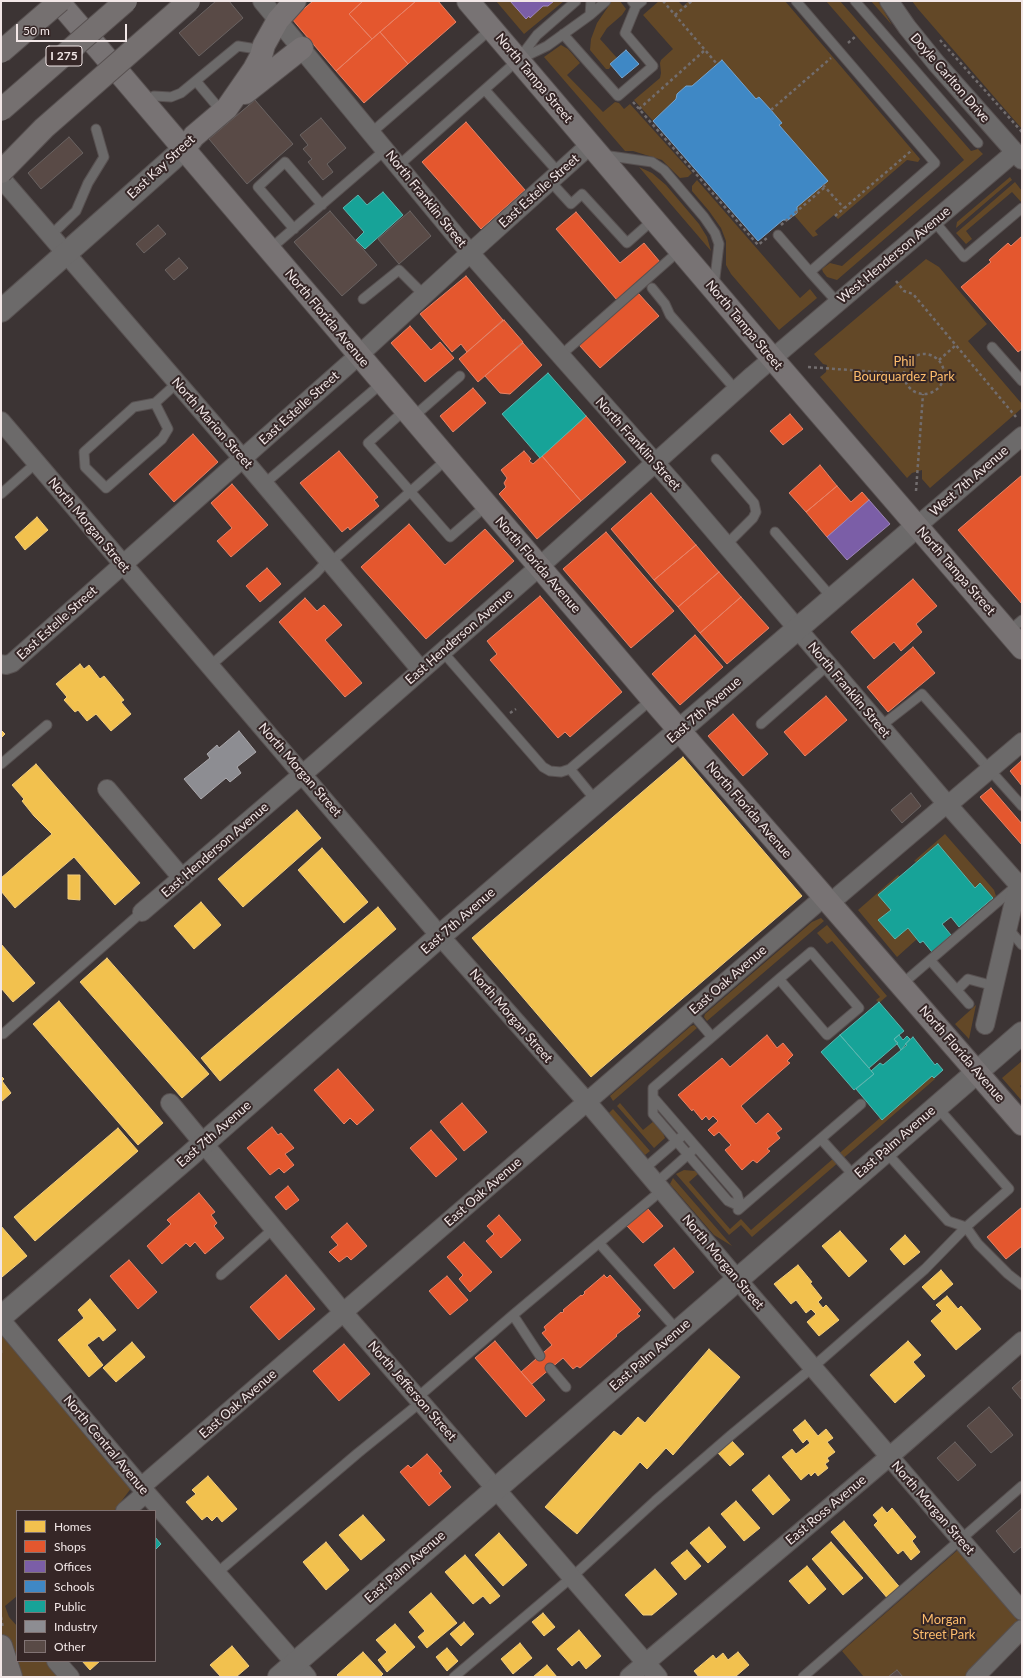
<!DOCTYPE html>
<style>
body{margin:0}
#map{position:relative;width:1023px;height:1678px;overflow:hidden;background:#3c3434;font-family:Lato,sans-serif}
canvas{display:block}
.frame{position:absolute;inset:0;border:2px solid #f2e7e7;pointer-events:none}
.legend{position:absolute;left:16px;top:1510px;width:140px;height:152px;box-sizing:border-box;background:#352626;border:1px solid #817373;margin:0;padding:5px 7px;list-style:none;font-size:12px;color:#f2e7e7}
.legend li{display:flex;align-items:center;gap:8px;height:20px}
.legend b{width:20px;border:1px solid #817373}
.scale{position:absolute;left:16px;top:24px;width:111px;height:18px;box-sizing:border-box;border:2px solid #f2e7e7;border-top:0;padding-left:5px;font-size:12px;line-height:14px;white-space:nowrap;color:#f2e7e7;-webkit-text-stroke:3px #352626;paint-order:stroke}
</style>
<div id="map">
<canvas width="1023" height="1678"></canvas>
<div class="frame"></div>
<ul class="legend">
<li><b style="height:11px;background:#f2c14e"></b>Homes</li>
<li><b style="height:11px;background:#e4572e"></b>Shops</li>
<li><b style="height:11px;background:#7b5ea7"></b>Offices</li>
<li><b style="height:11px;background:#3f88c5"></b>Schools</li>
<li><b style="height:11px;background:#17a398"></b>Public</li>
<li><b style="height:11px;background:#8d8d92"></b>Industry</li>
<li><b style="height:11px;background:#594a46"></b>Other</li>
</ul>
<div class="scale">50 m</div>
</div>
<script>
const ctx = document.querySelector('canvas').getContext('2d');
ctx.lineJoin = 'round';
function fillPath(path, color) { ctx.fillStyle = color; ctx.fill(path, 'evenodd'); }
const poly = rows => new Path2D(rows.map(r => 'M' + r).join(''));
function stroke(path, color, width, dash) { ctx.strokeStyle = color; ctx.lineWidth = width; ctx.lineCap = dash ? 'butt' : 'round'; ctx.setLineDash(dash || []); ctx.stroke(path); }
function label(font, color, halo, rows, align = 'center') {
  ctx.font = font + ' Lato,sans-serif'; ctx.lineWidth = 4; ctx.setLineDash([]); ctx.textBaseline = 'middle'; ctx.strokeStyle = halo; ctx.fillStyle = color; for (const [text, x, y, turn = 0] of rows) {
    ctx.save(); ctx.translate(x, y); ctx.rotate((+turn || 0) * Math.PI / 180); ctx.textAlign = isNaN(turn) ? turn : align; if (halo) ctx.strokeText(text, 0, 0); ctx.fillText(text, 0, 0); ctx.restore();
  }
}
fillPath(poly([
 [496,1,510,1,526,19,529,16,530,18,543,6,548,6,554,1,564,1,524,34],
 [612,1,620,1,626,9,622,15,607,28,600,39,617,58,610,64,611,66,609,69,606,69,590,50,591,39,597,23],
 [659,1,678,1,683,6,689,1,785,1,920,159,918,162,907,160,838,219,834,215,815,231,818,235,813,237,794,215,797,213,797,207,827,181,779,125,781,123,759,97,756,99,692,86,653,121,634,100,660,78,661,73,660,63,661,60,673,49,643,15],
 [826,1,840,1,971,151,978,149,983,154,837,280,827,277,823,272,822,269,830,263,842,266,964,160],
 [871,1,878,1,892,25],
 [912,1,1022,1,1022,129,918,9],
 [561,45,568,49,580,63,567,75,603,112,615,102,619,103,624,109,630,104,692,173,688,177,680,178,662,160,633,151,625,151,544,57],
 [639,167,652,173,666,185,699,224,707,237,711,251],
 [1010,177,1012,180,956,228,957,222],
 [697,180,800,298,810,289,817,298,779,330,731,274,726,265,726,241,721,228,709,211,692,191,692,186],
 [1015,182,1022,191,1022,203,1012,192,966,231,972,239,966,244,956,233],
 [926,259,939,267,987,324,968,341,1022,404,1022,408,930,488,922,479,922,470,912,473,907,478,820,377,826,372,827,365,823,364,814,354],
 [945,834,994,890,996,896,993,898,980,883,975,888,938,844,916,862,914,861],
 [898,875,900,877,878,895,891,910,878,920,895,939,908,928,917,939,897,957,858,910],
 [821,918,824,921,707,1021,704,1017,705,1014,812,922],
 [827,925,887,996,879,1003,876,1000,880,997,832,941,827,944,817,933],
 [976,1005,969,1039,955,1024],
 [694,1025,697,1028,613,1101,610,1096,691,1026],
 [1022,1061,1022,1084,1020,1086,1022,1089,1022,1101,1002,1078],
 [932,1076,935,1079,752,1237,741,1225,729,1235,676,1174,684,1170,695,1171,698,1174,689,1182,730,1229,741,1219,751,1230,880,1118],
 [620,1103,643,1130,654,1121,663,1133,665,1138,654,1148,617,1106],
 [613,1109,650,1151,645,1155,609,1113],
 [673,1178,732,1246,714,1235,670,1184],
 [1,1334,132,1487,114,1511,17,1511,17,1596,5,1606,9,1617,17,1626,17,1661,47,1661,61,1677,1,1677],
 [959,1549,1018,1621,965,1677,864,1677,842,1651]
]), '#634827');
const homes = poly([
 [37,517,48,530,25,550,15,537,37,517],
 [80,664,84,669,89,665,100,679,104,676,124,700,121,702,131,714,111,731,96,714,87,721,78,710,75,712,64,700,67,697,56,684,80,664],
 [1,730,5,734,1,738,1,730],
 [683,757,802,896,591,1077,472,938,683,757],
 [36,764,140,883,115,905,74,857,15,908,1,891,1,878,52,834,34,816,22,801,24,799,12,785,36,764],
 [297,810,321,838,243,907,218,879,297,810],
 [322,848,368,902,344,923,298,870,322,848],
 [68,875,80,875,80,900,68,899,68,875],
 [201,902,221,925,194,949,174,926,201,902],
 [378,907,396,929,220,1081,201,1058,378,907],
 [1,944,35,983,13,1002,1,988,1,944],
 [107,958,209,1074,182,1098,80,982,107,958],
 [59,1001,163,1123,138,1145,33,1024,59,1001],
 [1,1076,4,1079,2,1081,11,1093,1,1102,1,1076],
 [118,1128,138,1151,35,1241,14,1217,118,1128],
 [1,1226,27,1256,2,1277,1,1275,1,1226],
 [840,1231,867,1261,849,1277,822,1246,840,1231],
 [905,1235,920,1252,904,1265,890,1249,905,1235],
 [798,1265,812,1282,810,1283,822,1298,818,1302,823,1308,826,1305,839,1320,819,1336,807,1322,816,1314,811,1309,806,1313,796,1300,791,1304,774,1284,798,1265],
 [941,1270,953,1284,934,1300,922,1287,941,1270],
 [947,1296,958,1309,961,1306,981,1329,956,1350,931,1321,942,1311,936,1305,947,1296],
 [90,1299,116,1330,103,1341,99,1336,87,1345,103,1365,89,1377,58,1340,84,1318,78,1310,90,1299],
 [908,1341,921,1355,913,1362,925,1376,895,1403,870,1375,908,1341],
 [132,1342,145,1357,116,1382,103,1368,132,1342],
 [709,1349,740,1377,673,1455,666,1448,647,1469,640,1462,577,1534,545,1507,614,1431,621,1436,638,1417,645,1423,709,1349],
 [805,1420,818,1436,826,1429,833,1438,827,1442,835,1452,827,1458,829,1461,825,1464,828,1468,818,1476,815,1472,811,1476,809,1473,801,1480,782,1457,792,1449,796,1454,810,1443,807,1439,803,1443,793,1430,805,1420],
 [732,1441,744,1454,730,1466,718,1453,732,1441],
 [769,1475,790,1500,773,1515,752,1490,769,1475],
 [208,1476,237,1509,222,1522,217,1516,212,1521,207,1516,202,1520,186,1502,196,1494,192,1490,208,1476],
 [736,1501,760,1528,744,1541,721,1514,736,1501],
 [882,1507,887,1513,892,1508,916,1537,912,1541,920,1552,911,1560,903,1550,898,1554,874,1525,878,1521,873,1515,882,1507],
 [363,1515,385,1540,361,1560,339,1535,363,1515],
 [844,1521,902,1590,889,1600,831,1532,844,1521],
 [709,1527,726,1547,708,1563,690,1543,709,1527],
 [499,1533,527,1565,503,1586,475,1555,499,1533],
 [326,1542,349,1570,326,1590,303,1562,326,1542],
 [831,1542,863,1578,843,1595,812,1559,831,1542],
 [687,1550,701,1566,685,1580,671,1563,687,1550],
 [465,1555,500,1596,490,1604,483,1596,473,1604,445,1572,465,1555],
 [807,1566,826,1589,809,1604,789,1581,807,1566],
 [655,1569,677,1594,652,1615,643,1615,625,1595,655,1569],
 [431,1593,457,1623,427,1648,418,1637,425,1631,409,1612,431,1593],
 [543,1613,555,1627,544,1636,532,1622,543,1613],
 [464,1622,474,1634,461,1646,450,1634,464,1622],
 [395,1624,415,1647,387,1672,378,1660,387,1652,376,1640,395,1624],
 [579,1630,601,1656,586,1669,579,1660,572,1666,557,1649,579,1630],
 [520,1643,532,1658,513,1674,501,1659,520,1643],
 [232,1646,249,1666,236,1677,221,1677,210,1665,232,1646],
 [447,1648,458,1661,447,1671,436,1657,447,1648],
 [363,1652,383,1674,380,1677,339,1677,337,1675,363,1652],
 [738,1652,749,1665,735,1677,699,1677,694,1671,713,1655,716,1659,723,1653,728,1660,738,1652],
 [82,1661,100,1661,90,1670,82,1661],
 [547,1665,557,1677,533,1677,547,1665]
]);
fillPath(homes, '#f2c14e');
stroke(homes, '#f2cc7c', 1);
const shops = poly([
 [313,1,363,1,349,14,372,39,336,71,292,19,313,1],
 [363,1,416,1,372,39,349,14,363,1],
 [416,1,438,1,456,22,408,64,380,32,416,1],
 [380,32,408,64,364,103,336,71,380,32],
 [466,122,525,190,481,229,422,162,466,122],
 [576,212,620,263,644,243,660,262,617,300,556,229,576,212],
 [1022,236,1022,349,1018,352,961,287,991,262,989,260,1008,243,1011,246,1022,236],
 [466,276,503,320,467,352,461,344,452,352,420,314,466,276],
 [638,293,659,316,600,368,579,345,638,293],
 [504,320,523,342,478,382,459,359,504,320],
 [410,326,431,350,440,342,454,358,425,382,391,343,410,326],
 [523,343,542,365,510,394,500,393,485,376,523,343],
 [473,388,486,403,453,432,440,416,473,388],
 [790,414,803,429,783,445,770,431,790,414],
 [586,416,626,462,581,501,542,456,586,416],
 [193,434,218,462,174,502,149,474,193,434],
 [339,451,378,497,374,500,379,506,350,530,348,527,342,532,300,483,339,451],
 [524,451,531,459,529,461,533,464,542,456,581,501,537,539,499,494,506,487,504,483,507,478,501,470,524,451],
 [820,465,837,486,806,512,789,493,820,465],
 [1022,475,1022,604,958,530,1022,475],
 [232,484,268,525,231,557,217,541,232,528,211,503,232,484],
 [837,486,851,502,862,492,869,500,827,537,806,512,837,486],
 [651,493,696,545,654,580,611,529,651,493],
 [409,524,445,565,485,529,514,561,426,639,361,567,409,524],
 [606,532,674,611,631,648,563,569,606,532],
 [696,545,719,572,678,607,654,580,696,545],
 [267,568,281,584,260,602,246,586,267,568],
 [719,572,741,597,700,633,678,607,719,572],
 [913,579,937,606,916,624,922,632,901,651,894,642,874,659,851,632,913,579],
 [540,596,622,692,570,737,565,732,558,738,490,660,497,654,487,641,540,596],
 [741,597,769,628,727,664,700,633,741,597],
 [305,598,317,611,324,605,342,625,325,640,362,683,345,697,279,622,305,598],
 [695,635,723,667,680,705,652,674,695,635],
 [913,647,935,673,888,712,867,687,913,647],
 [826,696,847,720,805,756,784,732,826,696],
 [733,714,768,754,743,776,708,736,733,714],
 [1021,761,1022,763,1022,786,1010,771,1021,761],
 [991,788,1022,824,1022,845,980,797,991,788],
 [767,1035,777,1048,783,1043,793,1055,787,1061,790,1063,741,1106,756,1124,768,1113,782,1129,776,1133,780,1138,767,1149,770,1151,757,1163,753,1160,742,1170,725,1150,731,1145,719,1132,714,1136,708,1130,718,1121,713,1116,709,1120,706,1116,702,1120,693,1109,692,1111,678,1095,722,1058,730,1067,767,1035],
 [338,1069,374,1110,357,1125,350,1118,344,1124,314,1090,338,1069],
 [462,1103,487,1132,464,1151,440,1122,462,1103],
 [272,1127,278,1135,281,1133,294,1148,285,1154,294,1165,284,1173,279,1168,270,1175,247,1148,272,1127],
 [431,1130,457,1159,436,1177,410,1148,431,1130],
 [288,1186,299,1200,286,1210,275,1197,288,1186],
 [199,1193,215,1212,211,1215,217,1223,214,1226,224,1238,205,1254,195,1242,190,1247,186,1243,162,1264,147,1246,171,1224,167,1220,199,1193],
 [1022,1207,1022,1246,1006,1259,987,1237,1022,1207],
 [647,1208,663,1226,643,1243,627,1226,647,1208],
 [499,1215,521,1240,501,1258,486,1241,494,1234,487,1226,499,1215],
 [347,1223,367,1246,351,1260,347,1256,339,1262,329,1252,338,1245,331,1237,347,1223],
 [464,1242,492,1272,470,1292,459,1279,463,1275,447,1257,464,1242],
 [674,1248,694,1272,674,1289,654,1265,674,1248],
 [129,1260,157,1292,138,1309,110,1276,129,1260],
 [286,1275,315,1309,279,1340,250,1307,286,1275],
 [604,1275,607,1278,610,1275,641,1310,637,1314,640,1316,616,1335,617,1336,580,1368,577,1366,573,1369,563,1358,532,1384,521,1372,552,1345,542,1333,546,1330,544,1327,561,1312,562,1313,564,1311,563,1310,581,1295,582,1296,585,1293,584,1292,604,1275],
 [447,1276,468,1300,450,1315,429,1291,447,1276],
 [495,1341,545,1400,526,1417,475,1358,495,1341],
 [344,1344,370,1374,339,1401,313,1371,344,1344],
 [427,1454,442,1471,439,1473,451,1487,429,1506,400,1472,408,1465,411,1468,427,1454]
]);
fillPath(shops, '#e4572e');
stroke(shops, '#e88266', 1);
const offices = poly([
 [510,1,554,1,548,6,543,6,530,18,529,16,526,19,510,1],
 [869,500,890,524,847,560,827,537,869,500]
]);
fillPath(offices, '#7b5ea7');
stroke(offices, '#9f87ba', 1);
const schools = poly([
 [626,50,639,64,622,78,610,64,626,50],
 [722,60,756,99,759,97,771,110,782,123,779,125,828,181,797,207,797,213,788,220,783,220,758,241,653,121,676,99,677,94,686,86,692,86,722,60]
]);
fillPath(schools, '#3f88c5');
stroke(schools, '#75a4cf', 1);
const public = poly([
 [383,192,403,215,365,249,356,240,364,232,343,208,358,195,367,205,383,192],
 [548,373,586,416,540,458,502,414,548,373],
 [938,844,975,888,980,883,993,898,959,927,951,917,942,924,951,935,932,952,923,941,920,943,908,928,895,939,878,920,891,910,878,895,938,844],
 [879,1002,904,1031,894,1039,898,1043,869,1068,840,1035,879,1002],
 [840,1035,874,1074,854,1090,821,1052,840,1035],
 [899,1035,903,1040,907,1036,910,1039,901,1050,894,1039,899,1035],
 [913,1037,935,1065,937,1063,943,1070,934,1078,932,1076,882,1120,856,1089,874,1074,871,1071,880,1063,883,1065,907,1045,905,1044,913,1037],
 [155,1537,161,1544,155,1550,155,1537]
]);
fillPath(public, '#17a398');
stroke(public, '#59b7b0', 1);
const industry = poly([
 [239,731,256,752,237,767,241,773,230,782,226,778,201,799,184,779,210,758,207,754,217,745,219,748,239,731]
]);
fillPath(industry, '#8d8d92');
stroke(industry, '#aba8ac', 1);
const building = poly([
 [216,1,229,1,243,18,199,56,179,33,216,1],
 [255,100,293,144,247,184,209,139,255,100],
 [321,118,346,148,327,164,333,172,323,180,308,162,312,159,303,149,308,145,300,135,321,118],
 [69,137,83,153,41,189,28,173,69,137],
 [330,211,377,265,342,296,294,242,330,211],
 [410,211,431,236,399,264,378,239,410,211],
 [158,225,166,234,144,253,136,244,158,225],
 [179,258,188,268,174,280,165,270,179,258],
 [911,793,921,806,902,823,891,810,911,793],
 [1022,1379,1022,1400,1012,1388,1022,1379],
 [989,1407,1013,1435,991,1453,967,1426,989,1407],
 [955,1442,976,1465,958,1481,937,1458,955,1442],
 [1021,1509,1022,1511,1022,1546,1014,1553,996,1531,1021,1509],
 [897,1670,903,1677,888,1677,897,1670]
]);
fillPath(building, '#594a46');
stroke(building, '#6a6362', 1);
const service = poly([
 [576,1,537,35,518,60,547,46,590,15,606,1],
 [632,1,636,6,642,1],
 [796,1,935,163,810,272,838,303],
 [855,1,978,143],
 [590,15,591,1],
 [563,34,618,96,653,66,625,33,636,6],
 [196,81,222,112],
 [485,90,559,173],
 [146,103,154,96,171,97,181,93,238,46,263,50],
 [371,133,492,28],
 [603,155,652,162,664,170,704,217,715,233,719,244,714,286],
 [398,166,518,60],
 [550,181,571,204,582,194,627,243,654,219],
 [934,221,964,257,1022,208],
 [294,229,258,187,285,162,322,205],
 [778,235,810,272],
 [50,236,76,211,88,183,104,157,96,129],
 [270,249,385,150],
 [652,288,665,304,670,315,736,390],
 [363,299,399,270,424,295],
 [992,347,1022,381],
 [560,356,680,250],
 [155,403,168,429,162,439,106,488,85,467,84,452,134,407,155,403,177,383],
 [405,410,368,443,450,537,487,505],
 [412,418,460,376],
 [716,459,754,503,756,512,753,518,726,545],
 [264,484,382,383],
 [1,494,36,463],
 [775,532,833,599],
 [331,562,447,459],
 [1008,632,1022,620],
 [442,651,543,767,550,771,561,772,570,769,652,699],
 [210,666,316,573,328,560],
 [761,724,828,665],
 [881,726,922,694,1022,806],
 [1,764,47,725],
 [570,769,597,802],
 [1008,928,1022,945],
 [930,960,969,1004],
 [901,985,1015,887],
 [957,990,968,979,994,986],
 [691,1012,712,1037],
 [3,1034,142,912],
 [653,1097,737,1194,741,1207,728,1201,653,1114,653,1088,779,979,811,952,859,1008,827,1035,779,979],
 [821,1139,855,1177],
 [885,1151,948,1221,966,1227,978,1244,1008,1274,1022,1285],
 [644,1169,681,1137],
 [656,1183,692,1151],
 [738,1210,861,1104],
 [599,1243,678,1331],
 [221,1275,274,1228],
 [513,1315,540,1356],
 [550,1368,566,1387],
 [418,1397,513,1315,662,1190],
 [217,1573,358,1453,421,1402],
 [454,1677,572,1577,655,1501,730,1436,813,1367,925,1269,966,1227,1009,1189,937,1107],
 [803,1677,1022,1486]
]);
const minor = poly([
 [262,1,470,253,674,484,940,796,1018,884],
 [889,1,907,27,936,63,1022,160],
 [1,178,243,459,421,670],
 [1,421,440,936,587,1102,737,1279,1022,1611],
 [917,526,1022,436],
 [1,664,6,665,12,663,359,355,470,253,590,145],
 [107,789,182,878],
 [830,903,945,805,948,805,1022,742],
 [142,912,318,761,539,567,753,375,1015,152],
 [985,1025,1018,884],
 [170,1103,343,1312,658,1677],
 [1,1320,141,1487,307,1677],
 [141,1487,824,897],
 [125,1511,146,1493],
 [56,1661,70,1677],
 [629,1677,889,1457,1022,1341],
 [975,1677,1022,1629]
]);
const tertiary = poly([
 [1,311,185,148],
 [1,1317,188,1157,440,936,917,526],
 [279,1677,1022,1033]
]);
const primary = poly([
 [58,1,652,699,1022,1124],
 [468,1,772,358,1022,648],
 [245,93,302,48],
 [185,148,194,136,227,108,254,69,261,56,264,45,278,20,295,1]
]);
const motorway = poly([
 [1,1646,11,1677]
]);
stroke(service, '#585151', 11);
stroke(minor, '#585151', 20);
stroke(tertiary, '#585151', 24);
stroke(primary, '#585151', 24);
stroke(motorway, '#585151', 24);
stroke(poly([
 [663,1,717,64],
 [675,15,692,1],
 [940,40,1022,132],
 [848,43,856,36],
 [633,102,758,245,767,238],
 [639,109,705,50],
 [771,110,831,58],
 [823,185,844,208],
 [835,216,911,151],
 [781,225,825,187],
 [896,281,904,291,913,294,1016,417],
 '904 374a20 20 0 1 1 40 0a20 20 0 1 1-40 0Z',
 [939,360,956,345],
 [808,367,905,374],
 [916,491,923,394],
 [510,713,516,709],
 [1,1350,1,1353],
 [1,1617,3,1628]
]), '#726d6e', 2.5, [3, 3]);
stroke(service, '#6c6a6a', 9);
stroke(minor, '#6c6a6a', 18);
stroke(tertiary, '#6c6a6a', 22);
stroke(primary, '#787374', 22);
stroke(motorway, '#757070', 22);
const motorwayBridge = poly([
 [1,52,60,1],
 [1,110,126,1],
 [1,172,44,128,189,1]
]);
stroke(motorwayBridge, '#585151', 24, []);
stroke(motorwayBridge, '#757070', 22);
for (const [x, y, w] of [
 [64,56,36]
]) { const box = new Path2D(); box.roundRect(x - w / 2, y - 10, w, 20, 3); ctx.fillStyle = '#352626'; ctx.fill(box); stroke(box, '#f2e7e7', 1); }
label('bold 12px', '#f2e7e7', null, [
 ["I 275",64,56]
]);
label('13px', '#f2e7e7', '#352626', [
 ["North Tampa Street",534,78,50],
 ["Doyle Carlton Drive",950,78,49],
 ["East Kay Street",161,167,-43],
 ["East Estelle Street",539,191,-42],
 ["North Franklin Street",426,199,51],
 ["West Henderson Avenue",894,255,-40],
 ["North Florida Avenue",327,318,50],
 ["North Tampa Street",744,325,50],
 ["East Estelle Street",299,408,-42],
 ["North Marion Street",212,423,49],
 ["North Franklin Street",638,444,48],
 ["West 7th Avenue",969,481,-41],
 ["North Morgan Street",89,525,50],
 ["North Florida Avenue",538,565,49],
 ["North Tampa Street",956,571,49],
 ["East Estelle Street",57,623,-42],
 ["East Henderson Avenue",459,637,-41],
 ["North Franklin Street",849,690,50],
 ["East 7th Avenue",704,710,-41],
 ["North Morgan Street",300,770,49],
 ["North Florida Avenue",749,810,49],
 ["East Henderson Avenue",215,850,-41],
 ["East 7th Avenue",458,921,-41],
 ["East Oak Avenue",728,980,-41],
 ["North Morgan Street",511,1016,49],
 ["North Florida Avenue",962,1054,49],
 ["East 7th Avenue",214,1134,-41],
 ["East Palm Avenue",895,1142,-41],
 ["East Oak Avenue",483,1192,-41],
 ["North Morgan Street",723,1262,50],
 ["East Palm Avenue",650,1355,-41],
 ["North Jefferson Street",412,1391,49],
 ["East Oak Avenue",238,1404,-41],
 ["North Central Avenue",106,1445,50],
 ["North Morgan Street",933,1508,49],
 ["East Ross Avenue",826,1510,-40],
 ["East Palm Avenue",405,1567,-41]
]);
label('13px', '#fdbc6c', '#352626', [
 ["Phil",904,362],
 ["Bourquardez Park",904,377],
 ["Morgan",944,1620],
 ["Street Park",944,1635]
]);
</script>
